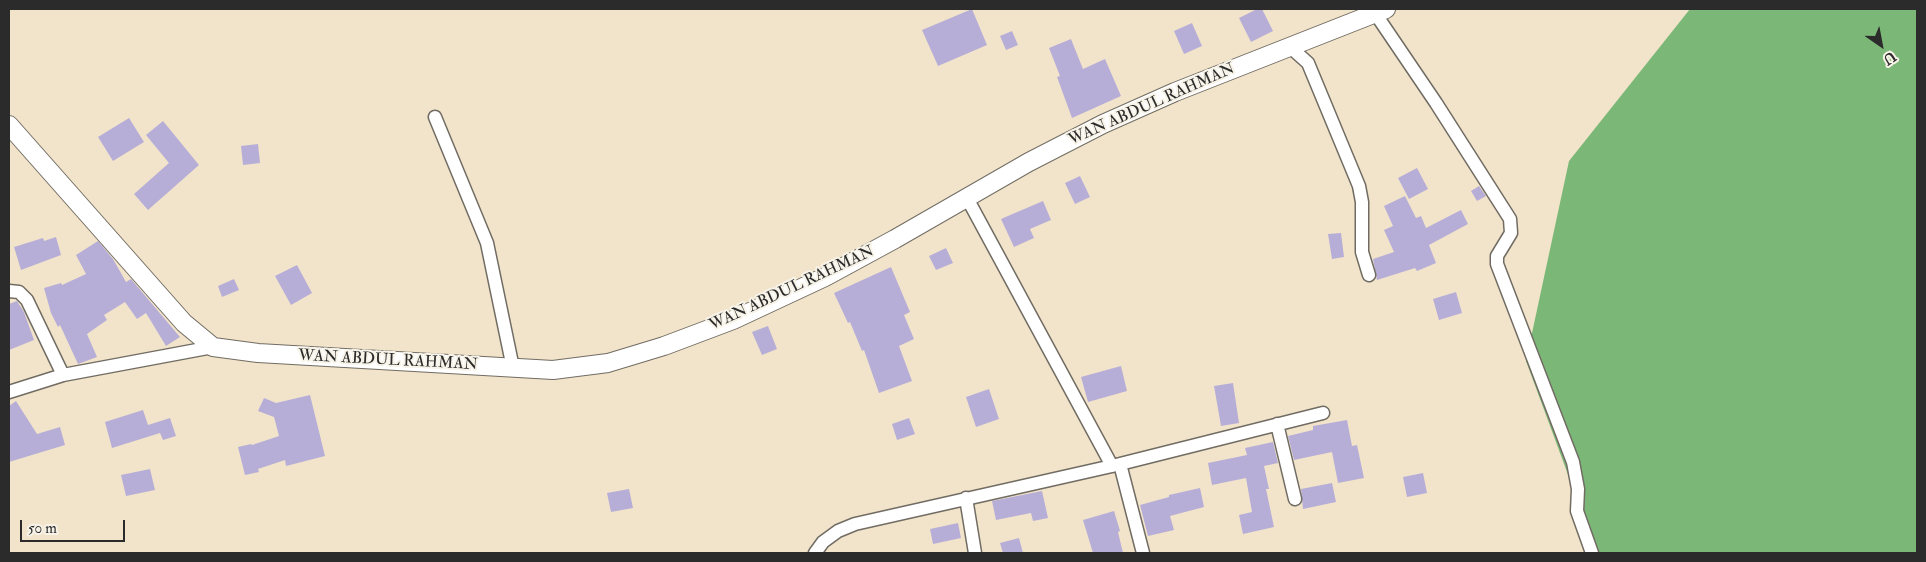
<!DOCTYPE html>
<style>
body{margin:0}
#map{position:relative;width:1926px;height:562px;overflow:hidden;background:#f2e4ca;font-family:"IM FELL Double Pica",serif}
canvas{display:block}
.frame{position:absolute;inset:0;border:10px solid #2b2b2b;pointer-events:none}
.north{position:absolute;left:1856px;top:20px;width:50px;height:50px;-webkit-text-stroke:4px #f7f3e8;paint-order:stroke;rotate:147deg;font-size:14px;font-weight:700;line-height:20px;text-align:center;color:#2b2b2b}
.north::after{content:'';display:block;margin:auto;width:18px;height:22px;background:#2b2b2b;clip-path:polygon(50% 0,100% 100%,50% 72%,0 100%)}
.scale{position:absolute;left:20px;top:520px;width:105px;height:22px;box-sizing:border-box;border:2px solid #2b2b2b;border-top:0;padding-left:6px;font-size:15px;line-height:18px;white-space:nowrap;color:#2b2b2b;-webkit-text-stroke:4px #f7f3e8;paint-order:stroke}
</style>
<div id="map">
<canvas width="1926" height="562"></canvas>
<div class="frame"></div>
<div class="north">U</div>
<div class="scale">50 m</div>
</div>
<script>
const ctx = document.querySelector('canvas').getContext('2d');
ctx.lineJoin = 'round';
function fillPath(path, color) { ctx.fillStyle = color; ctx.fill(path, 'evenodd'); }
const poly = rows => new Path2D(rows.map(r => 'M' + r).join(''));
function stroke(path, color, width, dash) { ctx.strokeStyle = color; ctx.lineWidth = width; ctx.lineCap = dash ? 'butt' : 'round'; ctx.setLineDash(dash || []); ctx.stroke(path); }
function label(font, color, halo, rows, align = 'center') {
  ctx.font = font + ' "IM FELL Double Pica",serif'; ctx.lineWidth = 4; ctx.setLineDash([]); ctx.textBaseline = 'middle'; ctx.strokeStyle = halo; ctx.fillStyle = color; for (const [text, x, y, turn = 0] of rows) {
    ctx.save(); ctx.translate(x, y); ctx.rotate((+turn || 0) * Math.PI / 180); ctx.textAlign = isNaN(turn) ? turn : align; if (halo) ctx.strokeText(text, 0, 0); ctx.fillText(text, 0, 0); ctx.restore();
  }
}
fillPath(poly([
 [1690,9,1917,9,1917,553,1597,553,1526,361,1569,161]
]), '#7bb877');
fillPath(poly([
 [972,9,987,45,938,66,922,30],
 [1257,9,1262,9,1273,31,1251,42,1239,18],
 [1192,23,1202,46,1184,54,1174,31],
 [1012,31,1018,45,1006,50,1000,36],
 [1071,39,1083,69,1105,59,1121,96,1072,118,1057,77,1060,76,1049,48],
 [129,118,144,142,113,161,98,137],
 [163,121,199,165,148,210,134,194,169,163,146,135],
 [258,144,260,163,243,165,241,146],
 [1417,168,1428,189,1409,199,1398,178],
 [1080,176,1090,197,1075,204,1065,183],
 [1479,186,1486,196,1477,201,1471,191],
 [1405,196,1416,218,1421,216,1426,228,1461,210,1468,224,1429,245,1436,263,1417,271,1415,268,1377,280,1373,259,1394,252,1384,230,1393,226,1384,206],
 [1043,201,1051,220,1030,229,1034,238,1014,247,1001,219],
 [1341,233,1344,257,1332,259,1328,234],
 [56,237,61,255,21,270,14,247,43,238,44,241],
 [98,241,113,259,126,282,131,279,180,337,166,346,146,313,137,319,125,302,104,315,107,320,87,334,97,357,78,364,60,325,58,327,51,313,44,288,61,283,62,285,86,274,76,255],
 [946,248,953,263,936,270,929,256],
 [297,265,312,293,291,305,275,276],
 [891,267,910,312,904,315,914,339,899,346,912,381,879,393,864,350,862,351,850,322,848,323,834,293],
 [234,279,239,290,222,297,218,286],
 [1456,292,1462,313,1439,320,1433,299],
 [17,301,24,312,34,340,9,350,9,304],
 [768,326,777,349,762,355,752,332],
 [1121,366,1127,391,1088,402,1081,377],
 [1233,383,1239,423,1221,426,1214,386],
 [989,389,999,419,976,427,966,397],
 [310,395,325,456,286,466,285,460,258,469,259,472,245,475,238,447,251,444,252,445,279,436,274,417,258,411,264,398,276,403],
 [16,401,37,434,60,427,65,445,9,462,9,406],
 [143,410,148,425,170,418,176,436,163,440,160,433,112,448,105,422],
 [909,418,915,434,897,440,892,424],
 [1347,420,1352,446,1357,445,1364,478,1338,483,1332,452,1294,460,1288,436,1313,430,1313,426],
 [1273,442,1278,463,1264,466,1269,489,1266,489,1274,527,1243,534,1239,515,1252,512,1246,478,1212,485,1208,463,1247,455,1245,448],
 [150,469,155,490,126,496,121,475],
 [1423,473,1427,493,1407,497,1403,477],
 [1332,483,1336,502,1303,509,1301,489],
 [1200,488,1204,507,1170,516,1174,530,1148,536,1140,505,1169,497,1169,495],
 [629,489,633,508,611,512,607,493],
 [1042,491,1048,518,1033,521,1031,513,996,520,992,501],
 [1114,511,1120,531,1118,532,1123,553,1093,553,1083,520],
 [958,523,961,538,933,544,930,529],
 [1019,538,1023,553,1003,553,1000,543]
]), '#b7aed8');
const street = poly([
 [1375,13,1436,103,1510,219,1511,233,1497,256,1497,264,1573,462,1578,489,1577,511,1592,553],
 [1289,46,1308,63,1359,186,1362,202,1362,252,1369,275],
 [435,117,487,243,513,368],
 [967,198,1112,466,1120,464,1143,553],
 [9,291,19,292,27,300,63,375],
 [9,392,63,375,213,347],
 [1277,424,1295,499],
 [1120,464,1323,413],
 [966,498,975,553],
 [815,553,823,542,838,531,855,524,1112,466]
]);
const secondary = poly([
 [9,125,184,323,213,347,258,353,553,370,608,363,664,346,733,320,825,277,895,239,1029,162,1103,124,1175,92,1386,9]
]);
stroke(street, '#716c63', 15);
stroke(secondary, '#716c63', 20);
stroke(street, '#fff', 12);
stroke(secondary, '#fff', 18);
label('16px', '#2b2b2b', '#f7f3e8', [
 ["WAN ABDUL RAHMAN",1152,105,-24],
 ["WAN ABDUL RAHMAN",792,289,-25],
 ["WAN ABDUL RAHMAN",388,361,3]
]);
</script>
